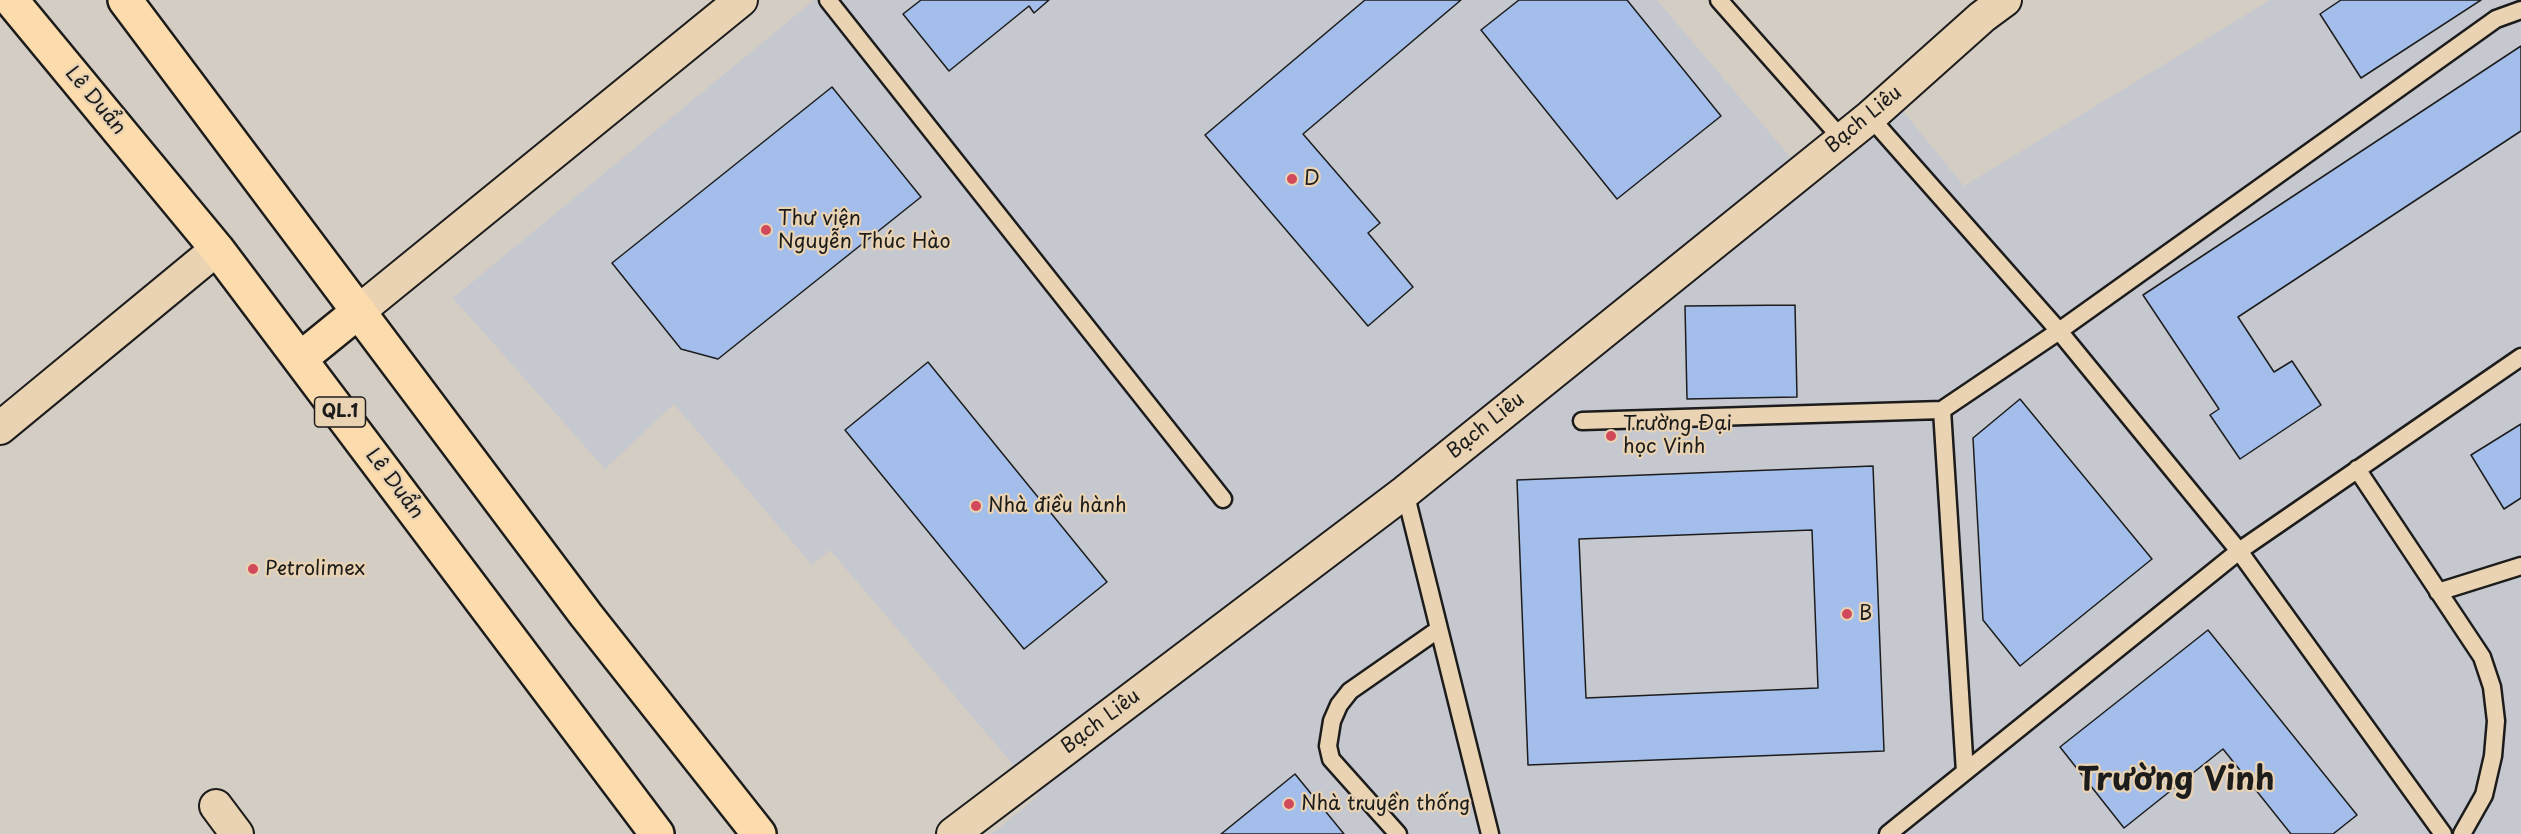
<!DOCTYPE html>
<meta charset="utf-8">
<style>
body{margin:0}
canvas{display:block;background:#d4cdc3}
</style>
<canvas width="2521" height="834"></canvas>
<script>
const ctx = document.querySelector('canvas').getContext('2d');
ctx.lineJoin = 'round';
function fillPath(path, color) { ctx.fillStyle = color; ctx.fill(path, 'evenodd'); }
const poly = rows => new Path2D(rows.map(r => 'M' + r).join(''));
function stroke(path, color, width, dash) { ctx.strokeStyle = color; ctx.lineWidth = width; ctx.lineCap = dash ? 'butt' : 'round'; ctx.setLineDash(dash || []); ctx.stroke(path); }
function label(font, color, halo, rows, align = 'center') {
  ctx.font = font + ' "Playpen Sans",sans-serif'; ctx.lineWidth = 4.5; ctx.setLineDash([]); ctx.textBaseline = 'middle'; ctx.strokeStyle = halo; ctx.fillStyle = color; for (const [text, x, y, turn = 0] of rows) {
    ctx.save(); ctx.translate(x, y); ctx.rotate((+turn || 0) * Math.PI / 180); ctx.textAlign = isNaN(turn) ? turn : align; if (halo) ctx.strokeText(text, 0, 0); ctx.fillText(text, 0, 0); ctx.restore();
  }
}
fillPath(poly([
 [814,0,1657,0,1815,186,1903,111,1964,186,2270,0,2521,0,2521,834,992,834,1039,795,830,550,812,565,674,404,605,469,453,298]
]), '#c6c8cf');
const building = poly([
 [921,0,1049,0,1034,13,1029,6,949,71,903,14,921,0],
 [1365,0,1461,0,1303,134,1380,223,1368,233,1413,287,1368,326,1205,135,1365,0],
 [1519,0,1627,0,1721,116,1617,199,1481,30,1519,0],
 [2341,0,2481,0,2361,78,2320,14,2341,0],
 [2521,46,2521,131,2238,317,2274,372,2292,361,2321,405,2240,459,2210,415,2219,409,2143,295,2521,46],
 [832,87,921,197,718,359,681,349,612,263,832,87],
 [1795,305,1797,397,1687,399,1685,306,1795,305],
 [928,362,1107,582,1024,649,845,430,928,362],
 [2020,399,2152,559,2020,666,1983,620,1973,438,2020,399],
 [2521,424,2521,498,2504,509,2471,455,2521,424],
 [1873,466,1884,751,1528,765,1517,480,1873,466],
 [1812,530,1818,688,1586,698,1579,539,1812,530],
 [2208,630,2357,815,2333,834,2291,834,2223,749,2124,828,2060,747,2208,630],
 [1295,774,1344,834,1221,834,1295,774]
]);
fillPath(building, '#a4beeb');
stroke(building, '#1c1c1c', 1.5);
const lane = poly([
 [828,0,1223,499],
 [1719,0,1842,139],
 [1870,117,2059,331,2239,551,2443,834],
 [1942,410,1965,772],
 [1582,421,1942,410,2059,331,2496,19,2521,10],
 [2357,469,2482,657,2492,687,2496,721,2493,756,2484,795,2462,834],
 [1405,492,1490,834],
 [2438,592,2521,566],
 [1398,834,1331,759,1328,746,1332,721,1339,705,1350,691,1439,629],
 [1888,834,2239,551,2521,357]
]);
const street = poly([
 [359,311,741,0],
 [0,428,217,249],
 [216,806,237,834],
 [953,834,1405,492,1870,117,1982,17,2005,0]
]);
const primary = poly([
 [11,0,217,249,657,834],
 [125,0,586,615,759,834],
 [300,359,359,311]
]);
stroke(lane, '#1c1c1c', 21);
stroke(street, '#1c1c1c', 36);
stroke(primary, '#1c1c1c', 38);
stroke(lane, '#e9d3b2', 16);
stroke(street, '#e9d3b2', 32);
stroke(primary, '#fcdcac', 33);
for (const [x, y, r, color] of [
 [1292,179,6,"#d1495b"],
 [766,230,6,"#d1495b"],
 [1611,436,6,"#d1495b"],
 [976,506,6,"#d1495b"],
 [253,569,6,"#d1495b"],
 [1847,614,6,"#d1495b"],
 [1289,804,6,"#d1495b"]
]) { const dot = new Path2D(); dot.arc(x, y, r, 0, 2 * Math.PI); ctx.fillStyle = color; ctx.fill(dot); stroke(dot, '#e9d3b2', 2); }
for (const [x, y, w] of [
 [340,412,51]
]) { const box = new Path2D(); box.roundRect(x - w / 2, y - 15, w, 30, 4.5); ctx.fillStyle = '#e9d3b2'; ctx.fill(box); stroke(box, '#1c1c1c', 1.5); }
label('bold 18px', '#1c1c1c', null, [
 ["QL.1",340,412]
]);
label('20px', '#1c1c1c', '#e9d3b2', [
 ["Lê Duẩn",95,101,50],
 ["Bạch Liêu",1864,120,-40],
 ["Bạch Liêu",1486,426,-39],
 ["Lê Duẩn",394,484,53],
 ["Bạch Liêu",1101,722,-37]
]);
label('20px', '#1c1c1c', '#e9d3b2', [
 ["D",1304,179],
 ["Thư viện",778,219],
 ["Nguyễn Thúc Hào",778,242],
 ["Trường Đại",1623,424],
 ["học Vinh",1623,447],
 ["Nhà điều hành",988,506],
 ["Petrolimex",265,569],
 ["B",1859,614],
 ["Nhà truyền thống",1301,804]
], 'left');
label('bold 32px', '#1c1c1c', '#e9d3b2', [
 ["Trường Vinh",2176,781]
]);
</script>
